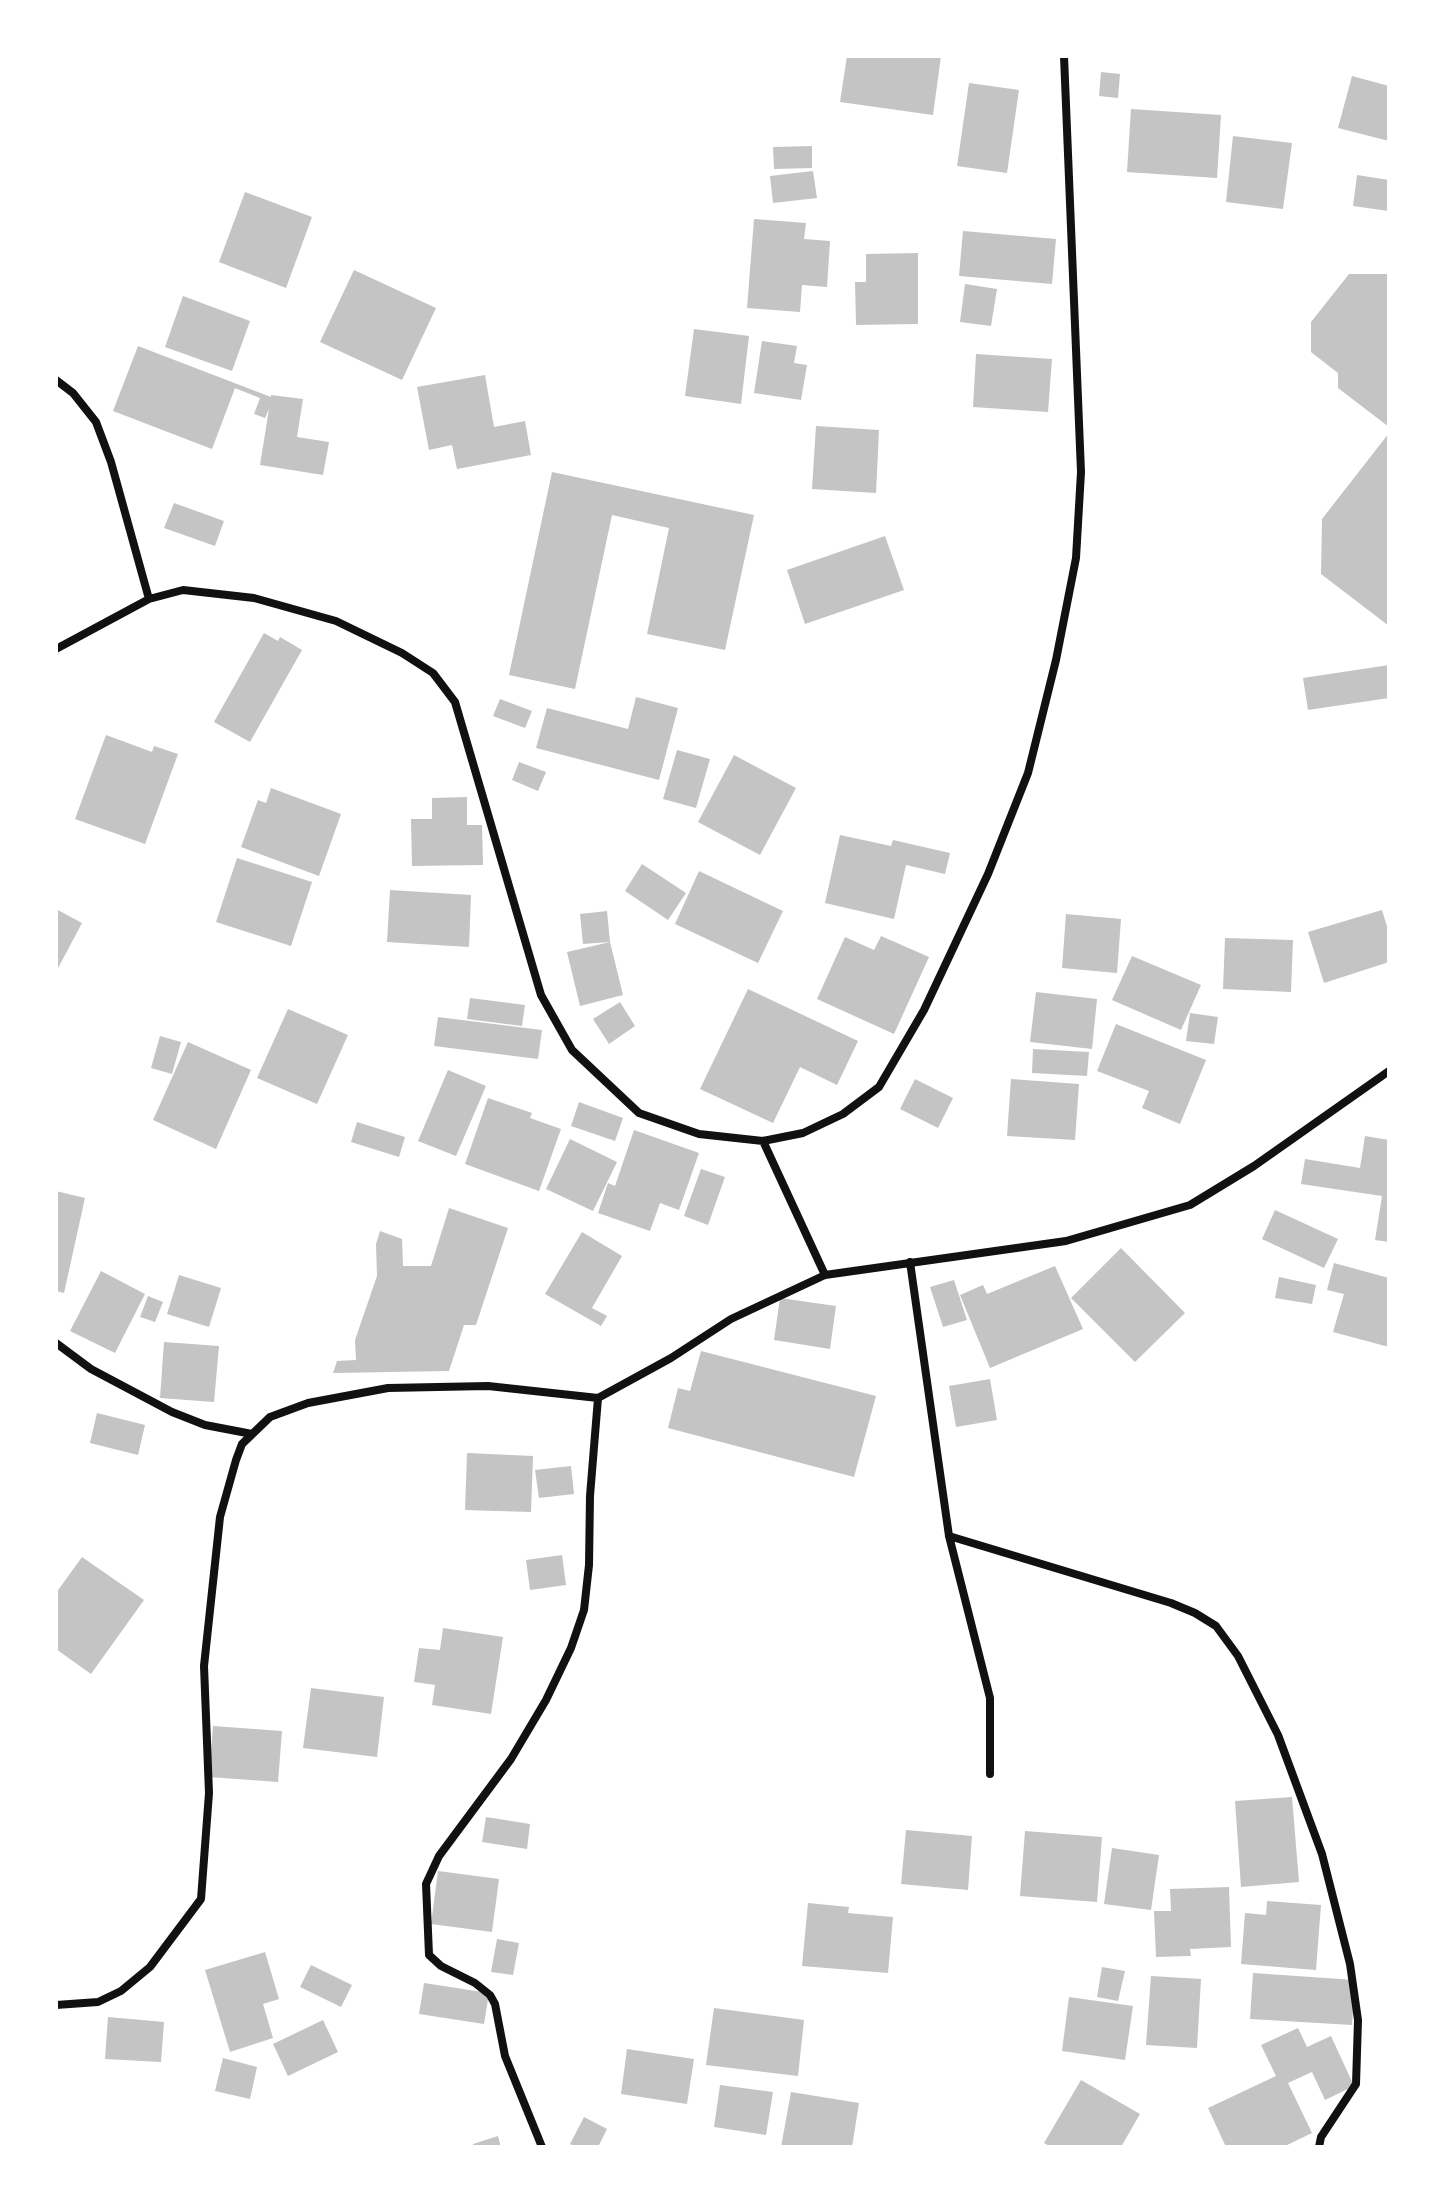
<!DOCTYPE html>
<style>
body{margin:0}
#map{position:relative;width:1445px;height:2203px;overflow:hidden;background:#fff;font-family:"PT Sans Narrow",sans-serif}
canvas{display:block}
.frame{position:absolute;inset:0;border:58px solid #fff;pointer-events:none}
</style>
<div id="map">
<canvas width="1445" height="2203"></canvas>
<div class="frame"></div>
</div>
<script>
const ctx = document.querySelector('canvas').getContext('2d');
ctx.lineJoin = 'round';
function fillPath(path, color) { ctx.fillStyle = color; ctx.fill(path, 'evenodd'); }
const poly = rows => new Path2D(rows.map(r => 'M' + r).join(''));
function stroke(path, color, width, dash) { ctx.strokeStyle = color; ctx.lineWidth = width; ctx.lineCap = dash ? 'butt' : 'round'; ctx.setLineDash(dash || []); ctx.stroke(path); }
fillPath(poly([
 [847,56,941,56,933,115,840,102],
 [1101,72,1120,74,1118,98,1099,96],
 [1352,76,1389,86,1389,141,1338,128],
 [969,83,1019,90,1007,173,957,166],
 [1131,109,1221,115,1217,178,1127,172],
 [1233,136,1292,143,1283,209,1226,202],
 [812,146,812,168,774,169,773,147],
 [813,171,817,198,773,203,770,176],
 [1357,175,1389,180,1389,211,1353,206],
 [245,192,312,217,286,288,219,262],
 [754,219,806,223,804,239,830,241,827,287,802,285,800,312,747,308],
 [963,231,1056,239,1052,284,959,276],
 [918,253,918,324,856,325,855,282,866,282,866,254],
 [354,270,436,308,402,380,320,342],
 [1349,274,1389,274,1389,427,1338,388,1338,373,1311,352,1311,322],
 [965,284,997,289,991,326,960,322],
 [183,296,250,321,232,371,165,347],
 [694,329,749,336,741,404,685,396],
 [762,341,797,346,794,363,807,365,801,400,754,393],
 [138,346,271,397,271,395,303,399,297,437,329,442,323,475,260,465,269,409,265,418,254,414,260,398,235,388,212,449,113,411],
 [976,354,1052,359,1048,412,973,407],
 [485,375,494,427,525,421,531,455,457,469,452,445,429,450,417,387],
 [816,426,879,430,876,493,812,489],
 [1389,433,1389,626,1321,574,1322,519],
 [552,472,754,515,725,650,647,634,669,528,612,515,575,689,509,675],
 [174,503,224,521,215,546,164,528],
 [885,536,904,590,805,624,787,570],
 [264,633,278,641,280,637,302,650,250,742,214,722],
 [1389,665,1389,698,1308,710,1303,678],
 [636,697,678,708,659,780,536,748,547,708,628,729],
 [500,699,532,711,525,728,493,716],
 [106,735,152,752,154,746,178,754,145,844,75,819],
 [677,750,710,759,696,808,663,799],
 [734,755,796,788,760,855,698,822],
 [519,762,546,772,538,791,512,780],
 [271,788,341,814,319,876,241,847,258,800,266,803],
 [467,797,467,825,482,825,483,865,412,866,411,819,432,819,432,798],
 [840,835,891,846,893,840,950,853,945,874,906,865,894,919,825,903],
 [237,858,312,882,291,946,216,922],
 [642,864,686,893,668,920,625,891],
 [699,871,783,911,758,963,675,924],
 [390,890,471,895,469,947,387,942],
 [56,909,82,923,56,972],
 [1382,910,1389,933,1389,962,1324,983,1308,932],
 [607,911,610,942,583,944,580,914],
 [1066,914,1121,919,1117,973,1062,968],
 [881,936,929,957,894,1034,817,999,845,937,874,950],
 [1225,938,1293,940,1291,992,1223,989],
 [610,942,623,995,580,1006,567,952],
 [1132,956,1201,985,1181,1030,1112,1000],
 [748,989,858,1041,837,1085,800,1067,773,1123,700,1089],
 [1036,992,1097,999,1092,1049,1030,1042],
 [470,998,525,1005,522,1026,467,1019],
 [620,1002,635,1026,609,1044,593,1019],
 [288,1009,348,1035,317,1104,257,1078],
 [1190,1013,1218,1017,1214,1044,1186,1041],
 [438,1017,542,1030,538,1059,434,1046],
 [1116,1024,1206,1060,1180,1124,1142,1108,1149,1091,1097,1071],
 [160,1036,181,1042,172,1074,151,1068],
 [188,1042,251,1070,216,1149,153,1120],
 [1033,1049,1089,1052,1087,1076,1032,1073],
 [448,1070,486,1086,456,1156,418,1141],
 [915,1079,953,1098,938,1128,900,1109],
 [1011,1079,1079,1084,1075,1140,1007,1136],
 [488,1098,532,1113,530,1118,561,1129,539,1191,465,1164],
 [579,1102,623,1118,615,1141,571,1126],
 [357,1122,405,1137,399,1157,351,1142],
 [634,1130,699,1153,679,1210,660,1203,650,1231,598,1213,608,1183,615,1186],
 [1365,1136,1389,1140,1389,1242,1375,1240,1382,1196,1301,1184,1305,1159,1360,1168],
 [570,1139,617,1162,593,1211,546,1189],
 [701,1169,725,1177,708,1225,684,1216],
 [56,1191,85,1198,64,1293,56,1291],
 [449,1208,508,1228,476,1325,464,1325,449,1371,333,1373,337,1361,356,1360,355,1340,377,1276,376,1244,380,1231,402,1239,403,1266,431,1266],
 [1275,1210,1338,1239,1324,1268,1262,1239],
 [582,1232,622,1256,592,1308,607,1316,601,1326,545,1294],
 [1121,1248,1185,1313,1135,1362,1071,1298],
 [1334,1263,1389,1278,1389,1347,1333,1332,1344,1294,1327,1290],
 [1055,1266,1083,1329,990,1368,960,1295,983,1285,987,1294],
 [101,1271,145,1294,115,1353,70,1331],
 [179,1275,221,1288,209,1327,167,1314],
 [1279,1277,1316,1285,1312,1304,1275,1298],
 [954,1280,967,1320,943,1327,930,1287],
 [148,1296,163,1302,155,1322,140,1317],
 [780,1298,836,1306,830,1349,774,1340],
 [164,1342,219,1346,214,1402,160,1398],
 [701,1351,876,1396,854,1477,668,1428,678,1388,690,1391],
 [990,1379,997,1420,956,1427,949,1386],
 [97,1413,145,1425,138,1455,90,1443],
 [467,1453,533,1456,531,1512,465,1510],
 [571,1466,574,1494,539,1498,535,1470],
 [562,1555,566,1585,530,1590,526,1560],
 [82,1557,144,1600,91,1674,56,1649,56,1593],
 [443,1628,503,1637,491,1714,432,1705,435,1685,414,1682,419,1648,440,1650],
 [311,1688,384,1697,377,1757,303,1748],
 [213,1726,282,1731,278,1782,209,1777],
 [1292,1797,1299,1882,1241,1887,1235,1801],
 [486,1817,530,1824,527,1849,482,1842],
 [906,1830,972,1836,968,1890,901,1884],
 [1025,1831,1102,1837,1097,1902,1020,1896],
 [1112,1848,1159,1855,1151,1910,1104,1904],
 [438,1871,499,1879,492,1932,431,1924],
 [1229,1887,1231,1947,1190,1949,1191,1956,1156,1957,1154,1911,1171,1911,1170,1889],
 [1267,1901,1321,1905,1316,1970,1241,1964,1245,1913,1266,1915],
 [808,1903,849,1907,848,1913,893,1917,888,1973,802,1966],
 [497,1939,519,1943,513,1975,491,1972],
 [265,1952,279,1999,263,2004,273,2038,230,2052,205,1970],
 [311,1965,352,1985,341,2007,300,1987],
 [1102,1967,1125,1971,1118,2001,1097,1997],
 [1253,1973,1355,1980,1352,2025,1250,2019],
 [1151,1976,1201,1979,1197,2048,1146,2045],
 [424,1983,489,1993,484,2024,419,2014],
 [1069,1997,1133,2006,1125,2060,1062,2051],
 [714,2008,804,2020,798,2076,706,2065],
 [108,2017,164,2022,161,2062,105,2059],
 [323,2020,338,2052,288,2076,273,2044],
 [1298,2028,1307,2047,1331,2036,1354,2086,1325,2100,1312,2072,1288,2083,1312,2133,1283,2147,1226,2147,1208,2108,1276,2076,1261,2045],
 [627,2049,694,2059,687,2104,621,2094],
 [223,2058,257,2067,250,2099,215,2091],
 [1081,2080,1140,2114,1121,2147,1051,2147,1044,2143],
 [720,2085,773,2092,766,2135,714,2127],
 [791,2092,859,2103,852,2147,781,2147],
 [584,2117,607,2129,598,2147,576,2147,570,2144],
 [498,2136,501,2147,474,2147,473,2144]
]), '#c4c4c4');
stroke(poly([
 [56,380,73,393,96,422,111,462,149,599],
 [56,649,149,599,183,590,254,598,336,621,402,653,433,673,455,702,541,995,572,1050,639,1113,699,1134,763,1141,803,1133,843,1114,879,1087,924,1010,988,874,1028,773,1056,660,1076,558,1081,472,1064,56],
 [763,1141,825,1275],
 [910,1262,949,1536,990,1698,990,1774],
 [56,1343,91,1369,172,1412,205,1425,252,1434],
 [949,1536,1171,1603,1195,1613,1216,1626,1238,1656,1278,1735,1322,1854,1350,1964,1358,2020,1356,2084,1321,2137,1319,2147],
 [56,2005,98,2002,121,1991,150,1967,201,1899,209,1793,204,1666,220,1517,236,1460,242,1444,270,1417,308,1403,388,1388,488,1386,598,1398,671,1358,731,1319,825,1275,1066,1241,1190,1205,1254,1166,1389,1071],
 [542,2147,505,2056,495,2004,490,1995,475,1983,441,1966,429,1955,426,1884,439,1856,511,1759,546,1700,571,1648,584,1610,589,1565,590,1496,598,1398]
]), '#111', 8);
</script>
